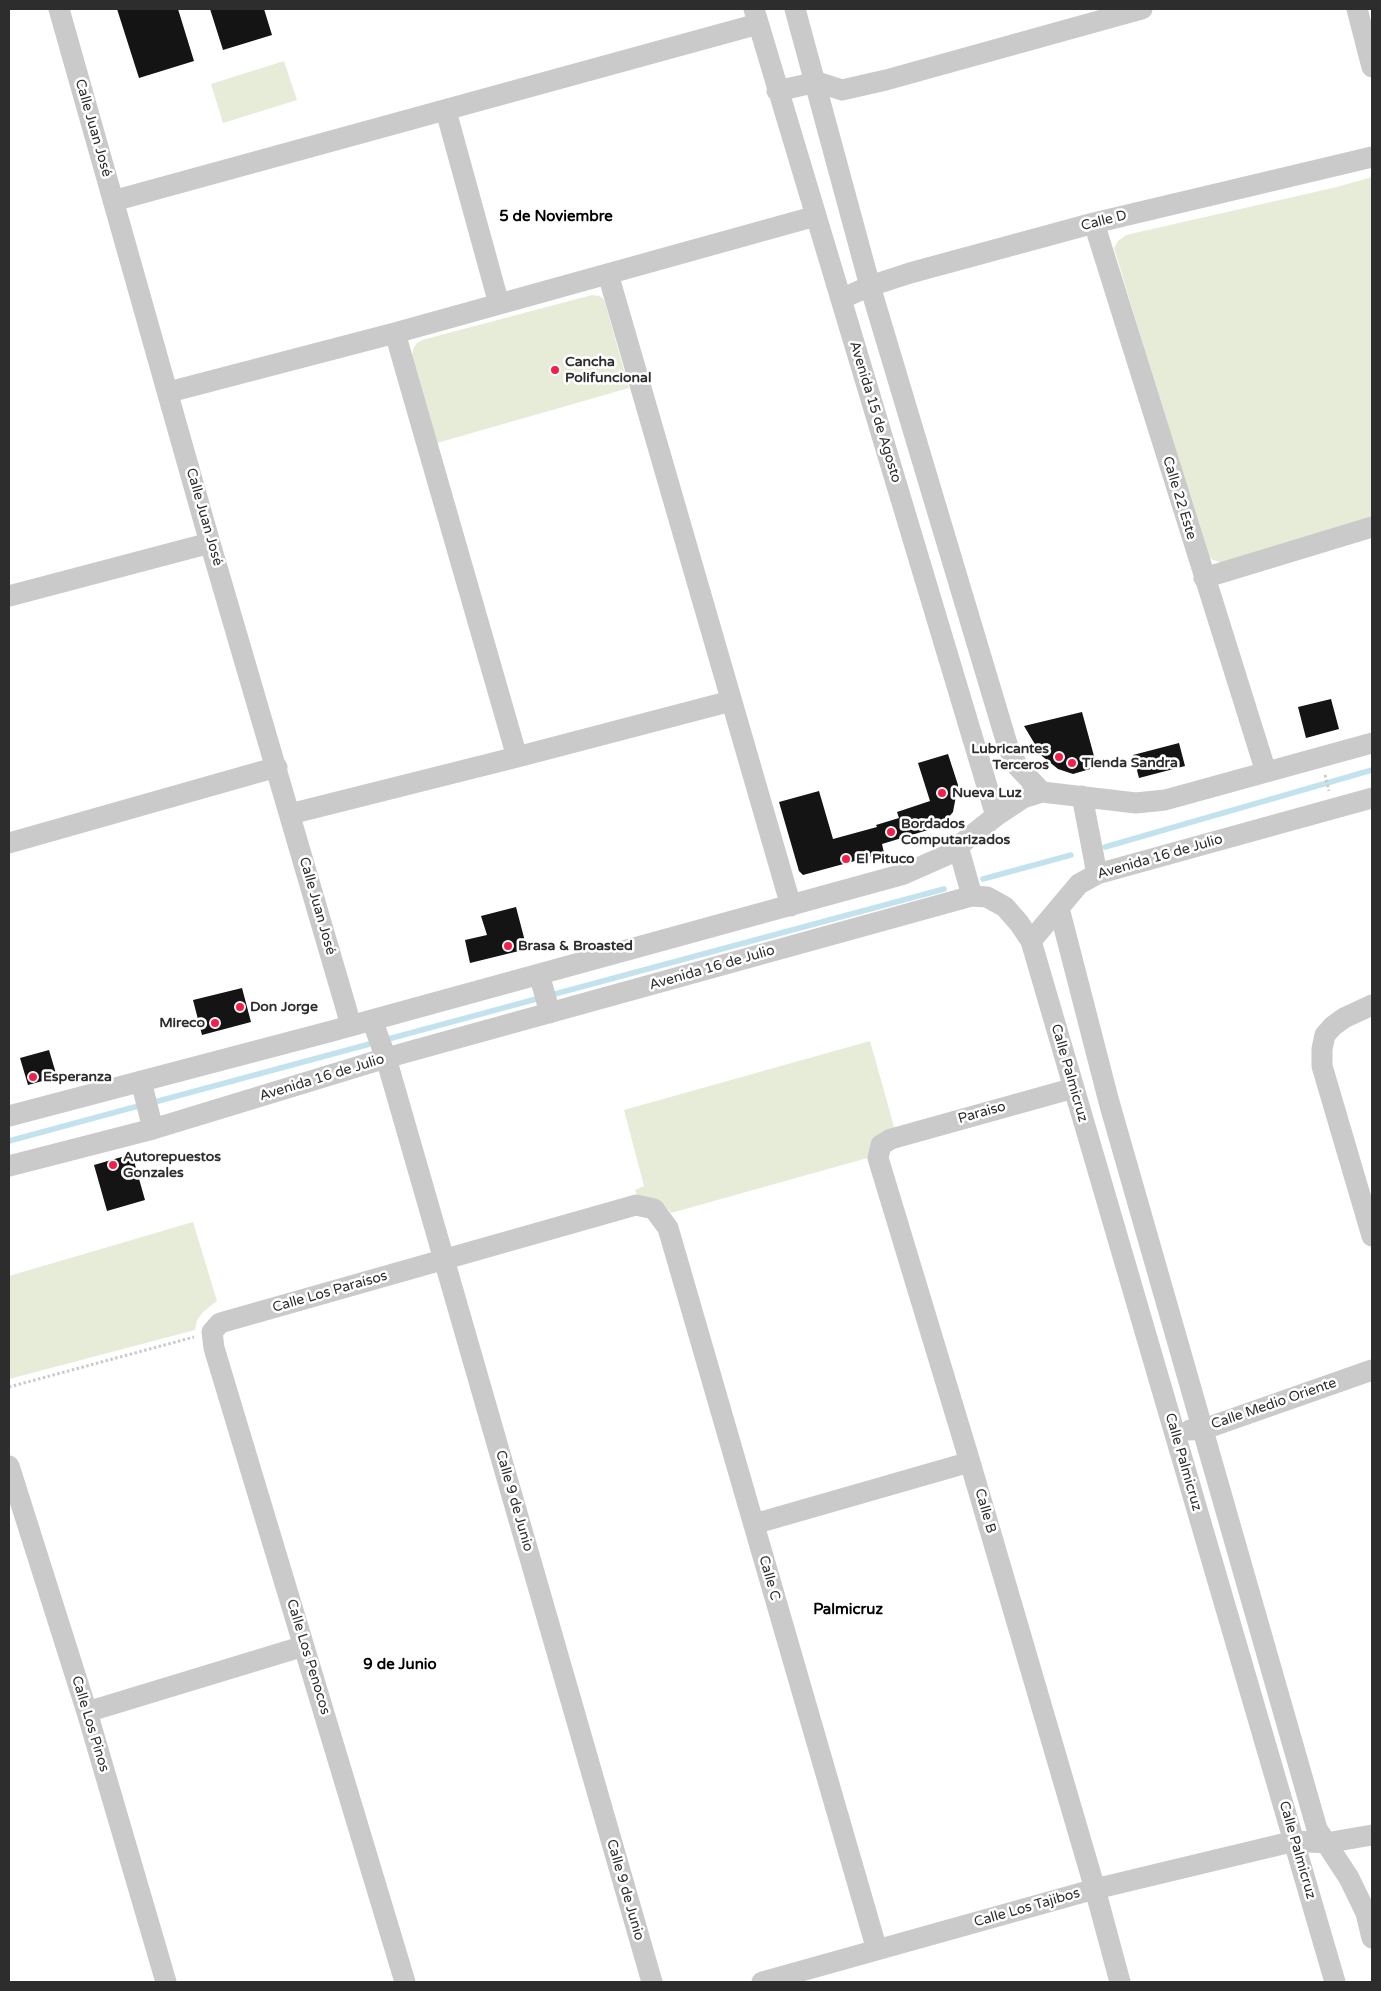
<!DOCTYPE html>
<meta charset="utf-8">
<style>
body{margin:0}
#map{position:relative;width:1381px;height:1991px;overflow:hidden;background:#fff;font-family:"Varela Round",sans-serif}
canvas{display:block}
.frame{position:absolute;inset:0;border:10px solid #2d2d2d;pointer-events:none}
</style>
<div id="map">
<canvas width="1381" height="1991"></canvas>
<div class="frame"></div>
</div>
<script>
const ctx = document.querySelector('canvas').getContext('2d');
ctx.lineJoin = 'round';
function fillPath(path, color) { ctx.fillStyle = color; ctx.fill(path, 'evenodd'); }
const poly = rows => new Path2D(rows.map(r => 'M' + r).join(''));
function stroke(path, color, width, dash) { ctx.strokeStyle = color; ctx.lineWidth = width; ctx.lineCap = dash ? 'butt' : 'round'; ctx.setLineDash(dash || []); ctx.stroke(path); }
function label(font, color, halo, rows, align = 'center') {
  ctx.font = font + ' "Varela Round",sans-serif'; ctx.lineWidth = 5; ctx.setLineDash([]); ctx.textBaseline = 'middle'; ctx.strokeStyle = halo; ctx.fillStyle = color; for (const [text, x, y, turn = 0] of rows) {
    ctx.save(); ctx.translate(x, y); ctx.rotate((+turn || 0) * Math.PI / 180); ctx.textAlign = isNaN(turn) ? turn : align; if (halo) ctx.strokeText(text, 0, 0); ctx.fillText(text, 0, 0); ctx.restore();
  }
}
fillPath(poly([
 [284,61,297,100,223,123,211,84],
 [1372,177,1372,517,1224,563,1213,560,1206,554,1114,248,1118,241,1126,235,1337,187],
 [592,295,599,296,604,299,629,388,437,443,412,356,413,349,417,343,422,340],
 [870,1041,895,1130,871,1157,671,1213,663,1204,639,1199,635,1190,644,1186,624,1110],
 [193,1222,217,1301,203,1312,197,1320,195,1330,9,1379,9,1276]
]), '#e6ecd8');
stroke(poly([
 [1105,847,1372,770],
 [983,879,1071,855],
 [151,1103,944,889],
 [9,1141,142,1105]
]), '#c2e3ee', 5.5);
fillPath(poly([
 [117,9,178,9,194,61,139,78],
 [210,9,264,9,272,35,223,50],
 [1331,699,1339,729,1306,738,1298,707],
 [1082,712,1097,767,1073,774,1058,769,1042,756,1024,726],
 [1179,743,1185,766,1139,778,1133,755],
 [948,754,958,785,953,812,941,826,882,844,884,853,803,875,799,871,779,802,819,791,833,839,877,827,876,825,899,818,897,812,930,801,918,763],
 [516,907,527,949,470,963,465,940,487,935,481,916],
 [242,988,251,1022,202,1035,193,1000],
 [49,1050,57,1077,28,1085,20,1058],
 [132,1154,145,1200,107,1211,94,1165]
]), '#141414');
stroke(poly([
 [1325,775,1329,791],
 [9,1387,194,1337]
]), '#cacaca', 3, [2.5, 2.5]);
stroke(poly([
 [59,9,210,543,351,1025],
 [754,9,996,816],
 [795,9,870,286,1008,747,1018,767,1042,792],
 [1357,9,1372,67],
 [777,91,817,82,842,90,886,80,1142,9],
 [446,111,499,304],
 [113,201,758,24],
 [1094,223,1266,772],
 [608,274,791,906],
 [841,299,870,286,910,273,1094,223,1372,157],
 [395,333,517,757],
 [169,392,395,333,816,216],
 [1204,578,1372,527],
 [9,596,210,543],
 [1082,796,1097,874],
 [290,814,517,757,731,701],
 [9,843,277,767],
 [958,846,972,896],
 [1059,908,1109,1102,1317,1829,1349,1878,1366,1913,1372,1938],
 [1031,941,1079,884,1097,874,1372,798],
 [539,974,550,1013],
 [1372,1005,1344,1018,1333,1026,1325,1035,1322,1049,1322,1066,1372,1236],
 [372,1020,386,1058,652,1982],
 [141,1081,153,1129],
 [1074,1088,891,1139,881,1145,878,1158,970,1462,1095,1889,1120,1982],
 [9,1116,332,1031,904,874,947,855,996,816,1023,798,1042,792,1136,803,1165,800,1372,743],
 [9,1166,153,1129,386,1058,972,896,987,897,1005,907,1019,923,1031,941,1335,1982],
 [1190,1430,1204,1429,1372,1370],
 [9,1466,87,1712,166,1982],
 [754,1524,970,1462],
 [87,1712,304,1646],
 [405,1982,214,1348,212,1332,220,1323,636,1205,654,1209,668,1228,877,1950],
 [762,1982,1095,1889,1295,1841,1326,1843,1372,1835]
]), '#cacaca', 21);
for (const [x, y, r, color] of [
 [555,370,5,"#f61d4b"],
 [1059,757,5,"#f61d4b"],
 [1072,763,5,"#f61d4b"],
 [942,793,5,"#f61d4b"],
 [891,832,5,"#f61d4b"],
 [846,859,5,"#f61d4b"],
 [508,946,5,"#f61d4b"],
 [240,1007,5,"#f61d4b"],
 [215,1023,5,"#f61d4b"],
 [33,1077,5,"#f61d4b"],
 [113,1165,5,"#f61d4b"]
]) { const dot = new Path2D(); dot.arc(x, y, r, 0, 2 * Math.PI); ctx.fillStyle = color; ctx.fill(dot); stroke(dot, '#fff', 2); }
label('14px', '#2d2d2d', '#fff', [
 ["Calle Juan José",93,128,74],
 ["Calle D",1104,221,-14],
 ["Avenida 15 de Agosto",875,412,73],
 ["Calle 22 Este",1179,498,73],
 ["Calle Juan José",204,517,74],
 ["Avenida 16 de Julio",1160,857,-16],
 ["Calle Juan José",317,906,74],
 ["Avenida 16 de Julio",712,968,-16],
 ["Calle Palmicruz",1069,1073,74],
 ["Avenida 16 de Julio",322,1078,-17],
 ["Paraiso",982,1113,-16],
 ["Calle Los Paraísos",330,1292,-16],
 ["Calle Medio Oriente",1274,1404,-19],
 ["Calle Palmicruz",1183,1462,74],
 ["Calle 9 de Junio",514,1501,74],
 ["Calle B",985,1511,74],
 ["Calle C",769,1578,74],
 ["Calle Los Penocos",308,1657,73],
 ["Calle Los Pinos",90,1724,73],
 ["Calle Palmicruz",1297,1850,74],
 ["Calle 9 de Junio",625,1890,74],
 ["Calle Los Tajibos",1027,1908,-16]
]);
label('bold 14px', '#2d2d2d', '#fff', [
 ["Cancha",565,362],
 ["Polifuncional",565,378],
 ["Lubricantes",1049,749,"right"],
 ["Terceros",1049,765,"right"],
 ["Tienda Sandra",1082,763],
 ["Nueva Luz",952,793],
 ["Bordados",901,824],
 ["Computarizados",901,840],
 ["El Pituco",856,859],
 ["Brasa & Broasted",518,946],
 ["Don Jorge",250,1007],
 ["Mireco",205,1023,"right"],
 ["Esperanza",43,1077],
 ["Autorepuestos",123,1157],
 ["Gonzales",123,1173]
], 'left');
label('bold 15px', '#000', '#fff', [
 ["5 de Noviembre",556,217],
 ["Palmicruz",848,1610],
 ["9 de Junio",400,1665]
]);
</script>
